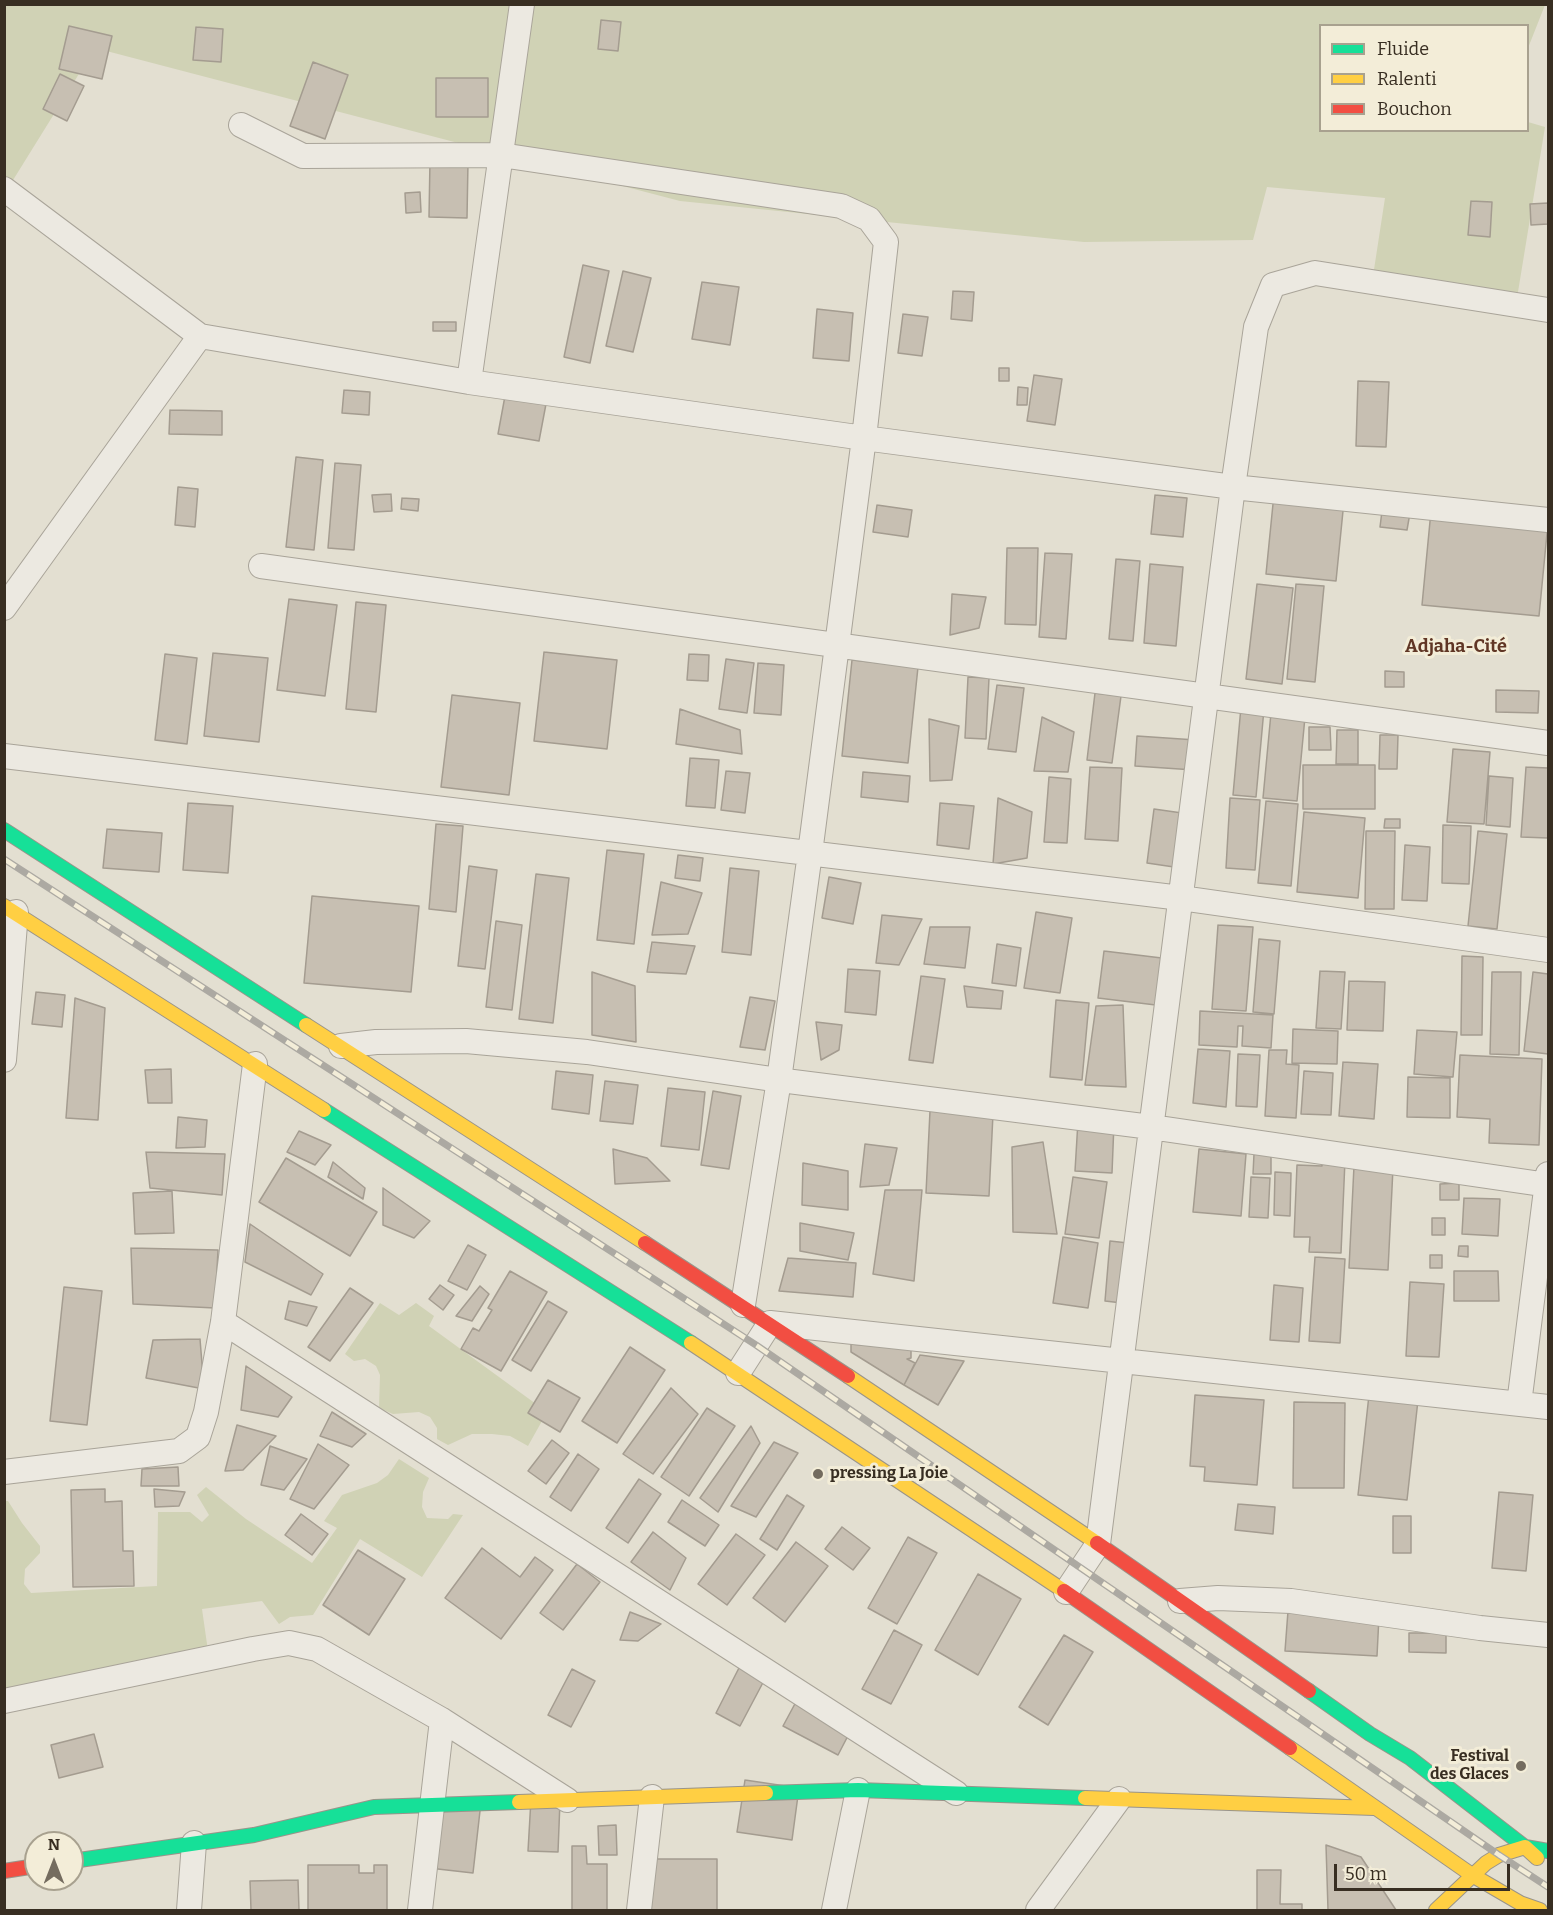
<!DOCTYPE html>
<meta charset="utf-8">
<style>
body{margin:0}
#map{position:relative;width:1553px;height:1915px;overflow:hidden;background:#e3dfd1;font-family:Bitter,serif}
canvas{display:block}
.frame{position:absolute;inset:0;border:6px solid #382e22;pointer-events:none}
.legend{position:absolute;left:1319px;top:24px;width:210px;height:108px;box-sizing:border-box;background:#f3edd8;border:2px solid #a8a18f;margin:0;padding:8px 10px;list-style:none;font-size:18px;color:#382e22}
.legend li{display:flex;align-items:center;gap:12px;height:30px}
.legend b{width:30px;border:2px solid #a8a18f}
.north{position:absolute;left:24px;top:1831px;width:60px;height:60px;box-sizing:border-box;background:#f3edd8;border:2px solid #a8a18f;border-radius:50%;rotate:0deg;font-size:16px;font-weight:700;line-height:24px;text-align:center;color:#382e22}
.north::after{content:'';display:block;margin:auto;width:21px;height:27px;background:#746c5f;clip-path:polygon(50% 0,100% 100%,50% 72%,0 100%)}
.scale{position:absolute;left:1334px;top:1864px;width:176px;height:27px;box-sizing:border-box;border:3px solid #382e22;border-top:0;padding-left:8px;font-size:18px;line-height:21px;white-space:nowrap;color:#382e22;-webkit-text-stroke:4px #f3edd8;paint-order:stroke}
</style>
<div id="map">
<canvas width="1553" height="1915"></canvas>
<div class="frame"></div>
<ul class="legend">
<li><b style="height:8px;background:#16e098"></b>Fluide</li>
<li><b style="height:8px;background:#ffcf43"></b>Ralenti</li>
<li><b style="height:8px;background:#f24e42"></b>Bouchon</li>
</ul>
<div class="north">N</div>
<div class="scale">50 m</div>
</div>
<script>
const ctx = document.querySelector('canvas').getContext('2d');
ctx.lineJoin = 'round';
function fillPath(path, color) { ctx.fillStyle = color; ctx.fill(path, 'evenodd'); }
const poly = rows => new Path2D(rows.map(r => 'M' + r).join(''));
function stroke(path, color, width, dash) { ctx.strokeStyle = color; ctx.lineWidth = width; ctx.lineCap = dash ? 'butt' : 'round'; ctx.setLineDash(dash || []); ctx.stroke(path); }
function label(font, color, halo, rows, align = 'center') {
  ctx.font = font + ' Bitter,serif'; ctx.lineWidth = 6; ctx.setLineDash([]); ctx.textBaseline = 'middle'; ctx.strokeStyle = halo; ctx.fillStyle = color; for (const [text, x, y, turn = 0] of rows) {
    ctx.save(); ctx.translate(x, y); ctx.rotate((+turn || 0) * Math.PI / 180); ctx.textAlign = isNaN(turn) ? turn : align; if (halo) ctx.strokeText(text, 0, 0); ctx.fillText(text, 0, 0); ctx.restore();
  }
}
fillPath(poly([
 [5,5,1545,5,1528,48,1528,26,1320,26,1320,130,1528,130,1528,122,1545,127,1517,298,1373,276,1385,198,1267,187,1253,240,1084,242,680,201,95,48,5,193],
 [380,1303,399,1315,416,1303,434,1316,429,1326,547,1412,528,1446,510,1436,492,1434,472,1434,448,1445,437,1439,437,1428,430,1417,419,1412,393,1414,379,1408,380,1375,376,1366,365,1359,354,1361,345,1354],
 [399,1459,429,1478,423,1492,422,1507,427,1518,448,1519,453,1514,463,1515,422,1577,360,1539,313,1615,290,1617,279,1624,262,1601,202,1609,209,1658,5,1704,4,1501,8,1501,22,1523,40,1546,40,1553,25,1569,24,1584,31,1593,157,1586,158,1512,190,1512,202,1522,209,1515,197,1495,206,1487,246,1519,312,1563,337,1528,324,1521,342,1495,377,1483,388,1475]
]), '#d0d2b5');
const building = poly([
 [601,20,621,22,618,51,598,49,601,20],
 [69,26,112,36,102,79,59,69,69,26],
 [196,27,223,29,221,62,193,60,196,27],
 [313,62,348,75,325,139,290,126,313,62],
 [60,74,84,86,67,121,43,109,60,74],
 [436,78,488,78,488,117,436,117,436,78],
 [430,160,468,162,467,218,429,217,430,160],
 [420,192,421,212,406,213,405,193,420,192],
 [1471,201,1492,202,1490,237,1468,235,1471,201],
 [1548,203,1548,224,1531,225,1530,204,1548,203],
 [583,265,609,271,590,363,564,357,583,265],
 [623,271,651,278,633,352,606,346,623,271],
 [702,282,739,287,730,345,692,339,702,282],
 [953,291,974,292,972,321,951,319,953,291],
 [817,309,853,313,849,361,813,358,817,309],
 [903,314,928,317,922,356,898,353,903,314],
 [433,322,456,322,456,331,433,331,433,322],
 [999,368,1009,368,1009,381,999,381,999,368],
 [1034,375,1062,379,1055,425,1027,421,1034,375],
 [1358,381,1389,382,1386,447,1356,446,1358,381],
 [1018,387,1028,388,1027,405,1017,405,1018,387],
 [344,390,370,392,369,415,342,413,344,390],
 [505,396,546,404,539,441,498,434,505,396],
 [170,410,222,411,222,435,169,434,170,410],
 [296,457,323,460,314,550,286,547,296,457],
 [335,463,361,465,354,550,328,548,335,463],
 [178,487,198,489,195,527,175,525,178,487],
 [391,494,392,511,374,512,372,495,391,494],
 [1274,494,1344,501,1336,581,1266,574,1274,494],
 [1155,495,1187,498,1183,537,1151,534,1155,495],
 [402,498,419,499,418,511,401,509,402,498],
 [1383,503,1411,507,1407,530,1380,527,1383,503],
 [877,505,912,510,908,537,873,532,877,505],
 [1431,511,1548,523,1539,616,1422,605,1431,511],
 [1007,548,1038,548,1036,625,1005,624,1007,548],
 [1045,553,1072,554,1066,639,1039,637,1045,553],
 [1116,559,1140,561,1133,641,1109,639,1116,559],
 [1150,564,1183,567,1176,646,1144,643,1150,564],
 [1257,584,1293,588,1282,684,1246,679,1257,584],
 [1296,584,1324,586,1315,682,1287,679,1296,584],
 [952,594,986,597,979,628,950,635,952,594],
 [289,599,337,605,325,696,277,690,289,599],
 [356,602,386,605,376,712,346,709,356,602],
 [544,652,617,660,607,749,534,741,544,652],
 [213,653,268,658,259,742,204,736,213,653],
 [165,654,197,658,187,744,155,740,165,654],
 [689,654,709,655,708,681,687,680,689,654],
 [726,659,754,663,747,713,719,709,726,659],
 [852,660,918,667,908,763,842,756,852,660],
 [758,663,784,665,781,715,754,713,758,663],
 [1385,671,1404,672,1404,687,1385,687,1385,671],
 [968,677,989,678,986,739,965,738,968,677],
 [997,685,1024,688,1016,752,988,749,997,685],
 [1496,690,1539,691,1538,713,1496,712,1496,690],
 [1095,693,1121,696,1112,763,1087,760,1095,693],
 [452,695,520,703,509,795,441,787,452,695],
 [1241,707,1264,709,1256,797,1233,795,1241,707],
 [680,709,740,730,742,754,676,744,680,709],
 [1271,713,1305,717,1297,801,1263,798,1271,713],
 [1042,717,1074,732,1068,772,1034,771,1042,717],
 [929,719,959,726,952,780,930,781,929,719],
 [1309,727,1330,727,1331,750,1309,750,1309,727],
 [1337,730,1358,730,1358,764,1336,764,1337,730],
 [1380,735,1398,735,1397,769,1379,769,1380,735],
 [1137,736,1196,740,1194,770,1135,766,1137,736],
 [1453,749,1490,752,1484,824,1447,822,1453,749],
 [690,758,719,760,715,808,686,806,690,758],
 [1303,765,1375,765,1375,809,1303,809,1303,765],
 [1090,767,1122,768,1118,841,1085,839,1090,767],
 [1526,767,1548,768,1548,838,1521,837,1526,767],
 [726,771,750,773,745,813,721,810,726,771],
 [863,772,910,776,908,802,861,797,863,772],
 [1489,776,1513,778,1510,827,1486,825,1489,776],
 [1049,777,1071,779,1067,843,1044,842,1049,777],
 [998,798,1032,812,1027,858,993,864,998,798],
 [1230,798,1260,800,1255,870,1226,868,1230,798],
 [1266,801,1298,804,1291,886,1258,883,1266,801],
 [188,803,233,806,228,873,183,870,188,803],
 [940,803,974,806,969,849,937,845,940,803],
 [1154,809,1182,813,1174,867,1147,863,1154,809],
 [1304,812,1365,818,1358,898,1297,892,1304,812],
 [1385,819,1400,819,1400,828,1384,828,1385,819],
 [436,824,463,826,456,912,429,909,436,824],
 [1443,825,1471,826,1469,884,1442,883,1443,825],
 [107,829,162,833,159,872,103,868,107,829],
 [1366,831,1395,831,1394,909,1365,909,1366,831],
 [1478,831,1507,834,1497,929,1468,926,1478,831],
 [1405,845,1430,847,1427,901,1402,900,1405,845],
 [607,850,644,854,634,944,597,940,607,850],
 [678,855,703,858,700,881,675,878,678,855],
 [469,866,497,870,485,969,458,966,469,866],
 [730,868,759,871,751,955,722,952,730,868],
 [536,874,569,878,553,1023,519,1019,536,874],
 [829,877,861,883,853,924,822,918,829,877],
 [661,882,702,893,688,934,652,935,661,882],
 [312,896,419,906,411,992,304,983,312,896],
 [1036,912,1072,918,1060,993,1024,988,1036,912],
 [882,915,922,919,899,965,876,963,882,915],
 [496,921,522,925,512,1010,486,1007,496,921],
 [1218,925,1253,927,1246,1011,1212,1009,1218,925],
 [930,927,970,927,965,968,924,964,930,927],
 [1259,939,1280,941,1274,1014,1253,1012,1259,939],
 [652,942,695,946,686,974,647,972,652,942],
 [997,944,1021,948,1016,986,992,983,997,944],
 [1104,951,1170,959,1164,1006,1098,998,1104,951],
 [1462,956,1483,957,1482,1035,1461,1035,1462,956],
 [848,969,880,971,876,1015,845,1012,848,969],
 [1320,971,1345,972,1341,1029,1316,1028,1320,971],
 [592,972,635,986,636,1042,592,1035,592,972],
 [1492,972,1521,972,1519,1055,1490,1054,1492,972],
 [1533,972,1548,974,1548,1054,1524,1051,1533,972],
 [921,976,945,979,933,1063,909,1060,921,976],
 [1349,981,1385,982,1383,1031,1347,1030,1349,981],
 [964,986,1003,991,1001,1009,967,1007,964,986],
 [36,992,65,995,62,1027,32,1024,36,992],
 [750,997,775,1001,765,1050,740,1047,750,997],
 [75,998,105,1008,98,1120,66,1118,75,998],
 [1056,1000,1089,1003,1082,1080,1050,1077,1056,1000],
 [1123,1005,1126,1087,1085,1085,1096,1006,1123,1005],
 [1200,1011,1273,1015,1271,1048,1242,1046,1243,1026,1238,1026,1237,1047,1199,1045,1200,1011],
 [816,1022,842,1025,839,1050,821,1060,816,1022],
 [1293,1029,1338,1031,1337,1064,1292,1063,1293,1029],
 [1417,1030,1457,1032,1453,1077,1414,1074,1417,1030],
 [1198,1049,1230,1051,1226,1107,1193,1103,1198,1049],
 [1269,1050,1287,1050,1286,1064,1299,1065,1296,1118,1265,1116,1269,1050],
 [1238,1054,1260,1055,1257,1107,1236,1106,1238,1054],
 [1460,1055,1542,1059,1539,1145,1489,1143,1490,1119,1457,1117,1460,1055],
 [1343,1062,1378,1064,1374,1119,1339,1116,1343,1062],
 [171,1069,172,1103,148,1103,145,1070,171,1069],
 [556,1071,593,1075,589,1114,552,1109,556,1071],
 [1304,1071,1333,1073,1331,1115,1301,1114,1304,1071],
 [1408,1077,1450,1078,1450,1118,1407,1117,1408,1077],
 [605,1081,638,1085,633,1124,600,1121,605,1081],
 [668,1088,705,1092,699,1150,661,1146,668,1088],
 [713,1091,741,1096,729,1169,701,1165,713,1091],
 [930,1111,993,1114,989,1196,926,1193,930,1111],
 [178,1117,207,1120,205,1147,176,1148,178,1117],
 [1078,1121,1114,1123,1112,1173,1075,1171,1078,1121],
 [299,1131,331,1145,315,1165,287,1152,299,1131],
 [1043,1142,1057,1234,1013,1232,1012,1147,1043,1142],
 [865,1144,897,1148,889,1185,860,1187,865,1144],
 [613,1149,647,1158,670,1181,615,1184,613,1149],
 [1199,1149,1246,1154,1241,1216,1193,1212,1199,1149],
 [146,1152,225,1154,222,1195,150,1188,146,1152],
 [1254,1154,1271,1154,1271,1174,1253,1174,1254,1154],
 [286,1158,377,1212,350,1256,259,1202,286,1158],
 [1322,1158,1345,1160,1341,1253,1309,1252,1310,1237,1294,1237,1297,1165,1322,1166,1322,1158],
 [333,1162,365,1188,363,1199,328,1177,333,1162],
 [803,1163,848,1171,848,1210,802,1205,803,1163],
 [1354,1166,1393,1168,1388,1270,1349,1268,1354,1166],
 [1275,1172,1291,1173,1290,1216,1274,1215,1275,1172],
 [1073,1177,1107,1182,1099,1238,1065,1234,1073,1177],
 [1251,1177,1270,1178,1268,1218,1249,1217,1251,1177],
 [1459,1183,1459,1200,1440,1200,1440,1184,1459,1183],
 [383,1188,430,1221,414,1238,383,1225,383,1188],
 [885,1190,922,1190,914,1281,873,1274,885,1190],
 [172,1191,174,1233,135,1234,133,1193,172,1191],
 [1464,1198,1500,1199,1498,1236,1462,1234,1464,1198],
 [1432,1218,1445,1218,1445,1235,1432,1235,1432,1218],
 [800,1223,854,1233,848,1260,800,1251,800,1223],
 [250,1224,323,1274,311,1295,245,1262,250,1224],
 [1063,1237,1098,1243,1088,1308,1053,1303,1063,1237],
 [1110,1241,1128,1243,1122,1303,1105,1301,1110,1241],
 [468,1245,486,1255,467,1290,448,1281,468,1245],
 [1459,1246,1468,1246,1468,1257,1458,1256,1459,1246],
 [131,1248,218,1250,215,1308,133,1304,131,1248],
 [1430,1255,1442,1255,1442,1268,1430,1268,1430,1255],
 [1315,1257,1345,1259,1340,1343,1309,1341,1315,1257],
 [788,1258,856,1263,853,1297,779,1291,788,1258],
 [510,1271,547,1292,501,1371,461,1349,473,1328,479,1331,492,1310,488,1308,510,1271],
 [1454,1271,1498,1271,1499,1301,1454,1301,1454,1271],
 [1410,1282,1444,1284,1439,1357,1406,1356,1410,1282],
 [440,1285,454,1295,443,1310,429,1299,440,1285],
 [1274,1285,1303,1288,1299,1342,1270,1340,1274,1285],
 [480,1286,489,1294,472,1321,456,1316,480,1286],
 [64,1287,102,1291,87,1425,50,1421,64,1287],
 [350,1288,373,1303,330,1361,308,1347,350,1288],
 [289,1301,317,1307,307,1326,285,1319,289,1301],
 [548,1301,567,1312,531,1371,512,1360,548,1301],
 [200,1339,204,1389,146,1378,153,1340,200,1339],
 [851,1344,911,1349,911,1358,907,1359,915,1363,904,1385,851,1352,851,1344],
 [630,1347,665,1370,617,1443,582,1421,630,1347],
 [920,1355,964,1361,938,1405,904,1385,920,1355],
 [246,1366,292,1397,278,1417,241,1410,246,1366],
 [548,1380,580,1398,560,1432,528,1413,548,1380],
 [671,1388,698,1414,653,1474,623,1454,671,1388],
 [1195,1395,1264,1400,1257,1485,1204,1481,1205,1467,1190,1466,1195,1395],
 [1369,1395,1418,1400,1407,1500,1358,1495,1369,1395],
 [1294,1402,1345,1403,1344,1488,1293,1488,1294,1402],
 [707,1408,735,1426,689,1496,661,1477,707,1408],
 [332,1412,366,1434,352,1447,320,1436,332,1412],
 [237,1425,276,1436,243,1470,225,1471,237,1425],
 [751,1426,760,1443,718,1512,700,1498,751,1426],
 [552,1440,569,1453,546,1484,528,1471,552,1440],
 [774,1442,798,1453,756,1517,731,1506,774,1442],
 [318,1444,349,1465,314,1509,290,1499,318,1444],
 [270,1446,307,1459,284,1490,261,1485,270,1446],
 [578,1454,599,1469,571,1511,550,1497,578,1454],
 [178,1467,179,1486,141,1486,142,1469,178,1467],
 [639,1479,661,1494,628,1543,606,1528,639,1479],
 [105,1489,105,1502,122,1501,123,1551,133,1551,134,1586,73,1587,71,1490,105,1489],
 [154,1489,185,1492,179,1506,155,1507,154,1489],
 [1499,1492,1533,1495,1526,1571,1492,1568,1499,1492],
 [787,1495,804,1506,777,1550,760,1539,787,1495],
 [682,1500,719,1525,705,1546,668,1522,682,1500],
 [1238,1504,1275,1507,1273,1534,1235,1530,1238,1504],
 [301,1514,328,1534,312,1555,285,1535,301,1514],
 [1393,1516,1411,1516,1411,1553,1393,1553,1393,1516],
 [842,1527,870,1548,853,1570,825,1549,842,1527],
 [653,1532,686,1558,670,1590,631,1562,653,1532],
 [736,1534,765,1555,727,1605,698,1584,736,1534],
 [908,1537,937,1553,897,1624,868,1608,908,1537],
 [796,1542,828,1566,785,1622,753,1598,796,1542],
 [482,1548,520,1577,535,1557,553,1570,501,1639,445,1598,482,1548],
 [358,1550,405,1579,369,1635,323,1605,358,1550],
 [577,1564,600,1582,563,1630,540,1613,577,1564],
 [978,1574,1021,1599,978,1675,935,1650,978,1574],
 [1288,1611,1379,1616,1377,1656,1285,1651,1288,1611],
 [630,1612,661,1624,638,1641,620,1640,630,1612],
 [894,1630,922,1645,891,1704,862,1689,894,1630],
 [1409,1633,1446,1633,1446,1653,1409,1652,1409,1633],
 [1064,1635,1093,1652,1048,1725,1019,1707,1064,1635],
 [742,1662,767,1675,740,1726,716,1713,742,1662],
 [572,1669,595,1681,571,1727,548,1715,572,1669],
 [797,1700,852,1728,838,1755,783,1726,797,1700],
 [94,1734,103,1767,59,1778,51,1745,94,1734],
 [745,1780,799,1788,792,1840,737,1832,745,1780],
 [437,1797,481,1802,473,1873,429,1868,437,1797],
 [531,1799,560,1801,558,1852,528,1851,531,1799],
 [616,1825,617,1855,599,1855,598,1826,616,1825],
 [1326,1845,1361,1857,1396,1910,1328,1910,1326,1845],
 [572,1846,586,1846,587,1864,607,1864,607,1910,572,1910,572,1846],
 [635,1859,717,1859,717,1910,634,1910,635,1859],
 [308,1865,359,1865,359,1873,374,1873,374,1865,387,1865,387,1910,308,1910,308,1865],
 [1257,1870,1281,1870,1280,1904,1302,1904,1302,1910,1257,1910,1257,1870],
 [298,1880,299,1910,251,1910,250,1881,298,1880]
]);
fillPath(building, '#c7bfb2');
stroke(building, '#a49c90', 1.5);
const street = poly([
 [241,125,303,156,501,155,841,206,869,219,886,242,864,438,810,853,779,1080,743,1305],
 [4,189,200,336,469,382,864,438,1233,487,1548,520],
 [469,382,522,4],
 [261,566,1548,743],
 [4,608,200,336],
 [4,756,1181,898,1548,950],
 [341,1046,376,1042,466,1041,587,1052,779,1080,1151,1127,1548,1185],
 [4,1060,16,912],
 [223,1322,956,1793],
 [738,1373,770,1323,1548,1407],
 [1519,1404,1548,1174],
 [4,1472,179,1451,198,1437,206,1412,223,1322,255,1064],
 [1066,1592,1098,1544,1233,487,1256,327,1273,285,1315,273,1548,310],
 [1180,1601,1218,1598,1291,1601,1480,1628,1548,1635],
 [4,1701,253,1649,289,1643,317,1649,442,1720,567,1800],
 [189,1910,194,1843],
 [420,1910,442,1720],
 [639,1910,652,1797],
 [834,1910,858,1790],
 [1038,1910,1119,1799]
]);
const fast = poly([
 [4,830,306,1025],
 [324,1110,691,1343],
 [1309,1691,1370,1734,1410,1758,1525,1847,1548,1851],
 [766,1793,858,1790,1085,1798],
 [72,1861,254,1835,374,1807,519,1802]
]);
const slow = poly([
 [4,906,324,1110],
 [306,1025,645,1243],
 [691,1343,1064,1591],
 [848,1376,1097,1543],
 [1290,1748,1472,1875,1520,1903,1540,1910],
 [1085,1798,1374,1808],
 [519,1802,766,1793],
 [1436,1910,1486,1863,1499,1855,1525,1847,1537,1858]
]);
const jam = poly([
 [645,1243,848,1376],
 [1097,1543,1309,1691],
 [1064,1591,1290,1748],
 [4,1871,36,1866]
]);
stroke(street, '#a9a499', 26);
stroke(fast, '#99948a', 16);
stroke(slow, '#99948a', 16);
stroke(jam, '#99948a', 16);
stroke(street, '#ece9e1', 24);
stroke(fast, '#16e098', 14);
stroke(slow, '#ffcf43', 14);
stroke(jam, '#f24e42', 14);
const rail = poly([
 [4,859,756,1345,1499,1855,1548,1887]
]);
stroke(rail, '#aca9a2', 7);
stroke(rail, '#f3edd8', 4.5, [14]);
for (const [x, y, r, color] of [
 [818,1474,6,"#746c5f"],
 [1521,1766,6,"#746c5f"]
]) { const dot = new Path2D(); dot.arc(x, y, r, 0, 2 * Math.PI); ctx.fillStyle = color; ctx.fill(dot); stroke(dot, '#f3edd8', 2); }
label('bold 16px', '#382e22', '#f3edd8', [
 ["pressing La Joie",830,1474],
 ["Festival",1509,1757,"right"],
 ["des Glaces",1509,1775,"right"]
], 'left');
label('bold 18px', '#603625', '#f3edd8', [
 ["Adjaha-Cité",1456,647]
]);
</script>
